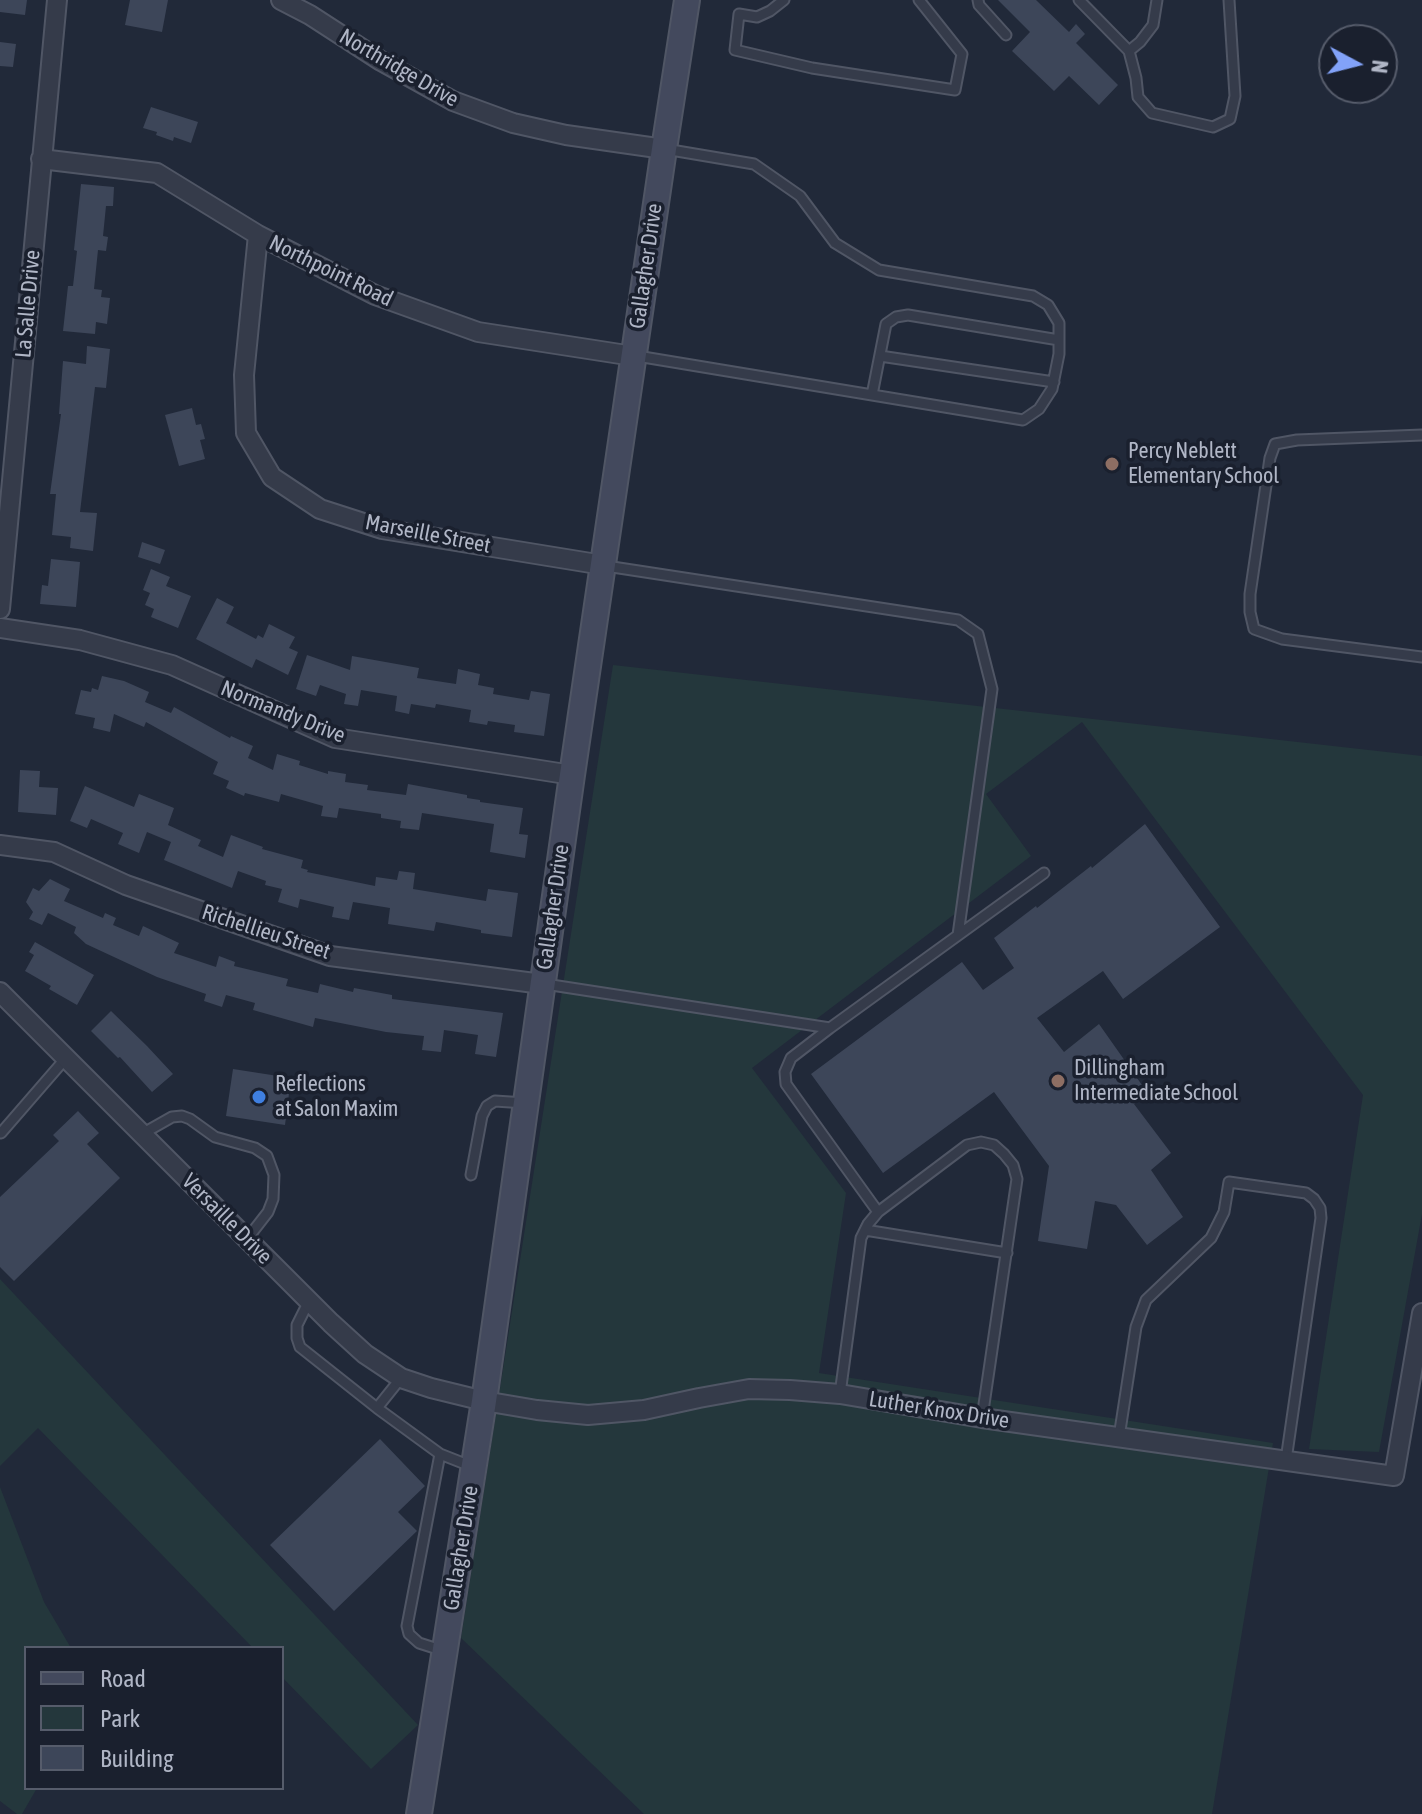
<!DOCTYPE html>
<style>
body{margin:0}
#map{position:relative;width:1422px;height:1814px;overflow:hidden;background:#212939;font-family:"Asap Condensed",sans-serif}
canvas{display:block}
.legend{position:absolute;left:24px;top:1646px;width:260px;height:144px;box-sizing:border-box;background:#1a202e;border:2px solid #565c6b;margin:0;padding:10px 14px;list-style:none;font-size:24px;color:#b0b6c6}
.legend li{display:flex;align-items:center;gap:16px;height:40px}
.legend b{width:40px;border:2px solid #565c6b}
.north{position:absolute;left:1318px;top:24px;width:80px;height:80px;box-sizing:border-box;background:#1a202e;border:2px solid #565c6b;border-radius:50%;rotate:97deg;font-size:22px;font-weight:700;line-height:32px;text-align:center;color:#b0b6c6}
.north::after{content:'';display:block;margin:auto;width:28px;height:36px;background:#82a2f8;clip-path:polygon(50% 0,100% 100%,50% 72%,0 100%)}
</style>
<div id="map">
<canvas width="1422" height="1814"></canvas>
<ul class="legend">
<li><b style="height:10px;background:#43495d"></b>Road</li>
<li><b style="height:22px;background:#24373c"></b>Park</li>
<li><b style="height:22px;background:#3d4659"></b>Building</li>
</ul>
<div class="north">N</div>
</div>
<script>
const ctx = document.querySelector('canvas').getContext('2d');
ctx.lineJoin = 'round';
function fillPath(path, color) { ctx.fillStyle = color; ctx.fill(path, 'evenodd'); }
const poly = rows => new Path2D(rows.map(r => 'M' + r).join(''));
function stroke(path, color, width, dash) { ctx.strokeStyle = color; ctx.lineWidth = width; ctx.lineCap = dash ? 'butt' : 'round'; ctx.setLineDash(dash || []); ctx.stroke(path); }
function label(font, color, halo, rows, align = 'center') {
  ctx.font = font + ' "Asap Condensed",sans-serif'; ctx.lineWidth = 7; ctx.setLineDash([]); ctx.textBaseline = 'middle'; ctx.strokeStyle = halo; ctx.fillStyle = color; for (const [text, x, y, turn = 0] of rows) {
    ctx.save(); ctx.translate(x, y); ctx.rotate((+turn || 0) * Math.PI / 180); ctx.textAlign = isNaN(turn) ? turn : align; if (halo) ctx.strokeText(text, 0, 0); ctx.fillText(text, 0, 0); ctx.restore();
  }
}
fillPath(poly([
 [613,665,1422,756,1422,1214,1379,1452,1309,1449,1363,1095,1082,722,986,794,1031,856,752,1068,846,1193,819,1373,1273,1443,1212,1814,644,1814,461,1638],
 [0,1279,418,1725,371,1769,282,1677,282,1648,253,1648,38,1428,0,1466],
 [0,1487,44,1602,71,1648,26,1648,26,1788,37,1788,22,1814,17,1814,0,1801]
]), '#24373c');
fillPath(poly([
 [0,0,27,0,25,15,0,12],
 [130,0,168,0,162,32,125,25],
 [998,0,1036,0,1069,32,1076,24,1085,34,1076,43,1118,85,1099,105,1069,76,1054,91,1012,51,1030,32],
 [0,42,16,44,13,67,0,66],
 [151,107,198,122,191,143,174,137,173,141,156,135,157,132,143,128],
 [81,184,114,187,113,206,106,206,103,236,108,237,106,251,98,250,94,289,102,290,101,297,110,298,107,324,96,322,95,334,63,331,68,286,73,286,77,251,74,250],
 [87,346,110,349,106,388,95,387,80,512,97,513,93,551,70,548,71,537,52,535,56,494,50,494,61,414,59,414,63,361,86,364],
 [192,408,196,425,201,424,205,439,200,440,205,459,179,466,165,415],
 [142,542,165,550,160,564,138,557],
 [51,559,80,562,76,607,40,604,42,585,48,586],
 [151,569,170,577,166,586,191,596,178,628,151,617,154,609,145,605,150,593,143,590],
 [217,598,234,607,226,623,256,639,258,635,263,638,269,624,295,637,289,648,298,652,288,675,256,659,252,668,196,639],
 [307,655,350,670,352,656,419,668,417,678,456,684,458,669,480,674,478,685,494,688,493,694,529,700,531,691,550,694,544,736,514,732,515,725,488,721,487,725,469,722,471,710,436,704,435,708,411,704,409,714,395,711,397,696,361,690,358,706,344,704,346,694,320,685,316,696,296,689],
 [102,676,124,681,149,692,145,702,171,713,174,707,230,738,231,736,253,746,248,758,273,770,277,754,300,761,299,765,328,774,328,771,346,774,345,782,368,785,367,790,406,795,408,784,467,795,467,798,480,800,480,802,523,808,519,834,528,835,525,858,490,852,494,824,422,813,419,830,400,828,401,821,381,818,381,814,339,808,337,818,321,816,323,806,281,794,279,802,245,793,244,796,226,788,229,781,213,774,218,762,146,722,144,727,114,714,110,732,93,728,95,718,75,714,81,690,91,692,92,688,98,690],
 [20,770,40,771,39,787,58,788,56,815,18,812],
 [85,786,134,807,139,794,174,808,168,825,201,840,198,846,223,857,231,835,263,847,262,849,303,860,301,868,308,870,307,872,375,886,376,877,397,880,399,871,415,873,413,889,486,901,488,889,518,893,512,937,481,933,481,930,436,922,434,931,388,924,390,908,353,902,349,920,332,917,334,907,300,899,298,908,278,902,282,889,265,885,266,881,238,871,232,888,164,860,171,842,147,832,139,853,118,844,123,833,91,819,87,828,70,821],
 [1145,824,1220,927,1123,999,1103,971,1037,1018,1064,1052,1099,1024,1149,1095,1134,1104,1171,1153,1151,1170,1183,1217,1147,1245,1116,1205,1095,1201,1087,1249,1038,1241,1049,1166,994,1092,883,1173,811,1074,962,962,983,990,1014,968,994,938,1036,906,1037,908,1091,866,1092,868],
 [50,879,70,889,64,901,103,918,105,913,116,918,113,925,139,936,143,926,179,943,174,953,216,967,219,956,235,962,234,966,288,979,286,986,318,993,320,984,353,992,354,988,392,995,392,999,503,1013,496,1057,475,1054,478,1035,444,1030,441,1052,422,1050,424,1036,386,1032,315,1018,313,1027,253,1010,255,1003,226,995,222,1007,204,1001,206,994,157,977,86,944,74,933,76,927,48,913,42,925,29,919,33,912,26,902,33,888,39,891],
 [35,942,94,975,77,1005,49,989,51,986,25,971,34,955,29,952],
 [111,1011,147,1046,173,1074,152,1092,120,1057,118,1058,91,1031],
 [233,1069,291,1078,285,1125,226,1116],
 [78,1111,99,1133,87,1144,120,1178,14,1281,0,1267,0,1197,59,1141,53,1135],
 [380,1439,425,1486,398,1512,417,1531,334,1611,270,1545]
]), '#3d4659');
const lane = poly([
 [784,0,770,11,757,17,739,14,735,50,812,68,955,90,962,54,919,0],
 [978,0,979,5,1006,35],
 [1079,0,1129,51,1136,78,1138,97,1152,113,1213,127,1230,119,1235,96,1229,0],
 [1129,51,1140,42,1153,25,1157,0],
 [637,356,1023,420,1039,409,1052,389,1059,354,1059,323,1048,305,1033,296,879,270,835,243,800,196,754,164,665,149],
 [880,356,1054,382],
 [872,395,886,324,896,317,908,315,1059,340],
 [1422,435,1297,440,1275,444,1270,458,1250,594,1250,612,1254,629,1282,639,1422,657],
 [606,566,958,620,978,634,992,689,958,935],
 [545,984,830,1028],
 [1,1133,66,1058],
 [142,1134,172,1117,182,1116,190,1119,215,1137,255,1148,267,1156,274,1175,273,1199,268,1212,247,1239],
 [471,1175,482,1116,487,1106,495,1101,525,1103],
 [878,1212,786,1084,785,1072,791,1058,830,1028,1044,873],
 [865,1230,1007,1253],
 [309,1301,297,1325,297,1338,300,1347,377,1408,440,1454,473,1467],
 [840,1394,861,1238,868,1224,878,1212,967,1145,981,1142,994,1145,1004,1154,1013,1165,1017,1179,982,1418],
 [377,1408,401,1378],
 [1119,1437,1136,1327,1146,1300,1211,1238,1224,1212,1229,1182,1306,1193,1314,1199,1320,1208,1321,1218,1286,1460],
 [440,1454,407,1626,409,1634,419,1643,444,1651]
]);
const street = poly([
 [281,0,310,15,381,61,453,101,513,123,566,135,664,149],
 [41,159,157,173,258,235,375,295,478,332,633,356],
 [258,235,244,375,246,433,272,477,320,509,382,529,603,565],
 [0,609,57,0],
 [0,628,80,640,172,665,335,738,572,775],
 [0,845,54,852,126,885,330,956,542,984],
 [0,992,331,1323,365,1354,401,1378,431,1388,484,1401,537,1410,588,1415,644,1410,699,1398,749,1389,790,1390,840,1394,982,1418,1394,1476,1422,1313]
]);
const secondary = poly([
 [419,1814,484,1401,572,775,664,149,687,0]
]);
stroke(lane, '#505665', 13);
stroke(street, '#505665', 22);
stroke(secondary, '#505665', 28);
stroke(lane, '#353b4a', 9);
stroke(street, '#353b4a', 18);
stroke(secondary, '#43495d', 24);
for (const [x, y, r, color] of [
 [1112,464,8,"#8d6e63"],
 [1058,1081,8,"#8d6e63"],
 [259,1097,8,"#3f7fe0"]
]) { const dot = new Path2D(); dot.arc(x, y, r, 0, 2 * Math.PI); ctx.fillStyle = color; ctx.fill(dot); stroke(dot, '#1a202e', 3); }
label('22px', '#b0b6c6', '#1a202e', [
 ["Northridge Drive",399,68,30],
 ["Gallagher Drive",646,266,-82],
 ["Northpoint Road",331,271,26],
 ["La Salle Drive",28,304,-85],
 ["Marseille Street",428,534,11],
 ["Normandy Drive",283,712,22],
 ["Gallagher Drive",553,907,-82],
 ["Richellieu Street",266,932,18],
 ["Versaille Drive",227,1219,45],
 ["Luther Knox Drive",939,1410,9],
 ["Gallagher Drive",461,1548,-81]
]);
label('22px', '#b0b6c6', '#1a202e', [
 ["Percy Neblett",1128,451],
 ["Elementary School",1128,476],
 ["Dillingham",1074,1068],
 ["Intermediate School",1074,1093],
 ["Reflections",275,1084],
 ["at Salon Maxim",275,1109]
], 'left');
</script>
